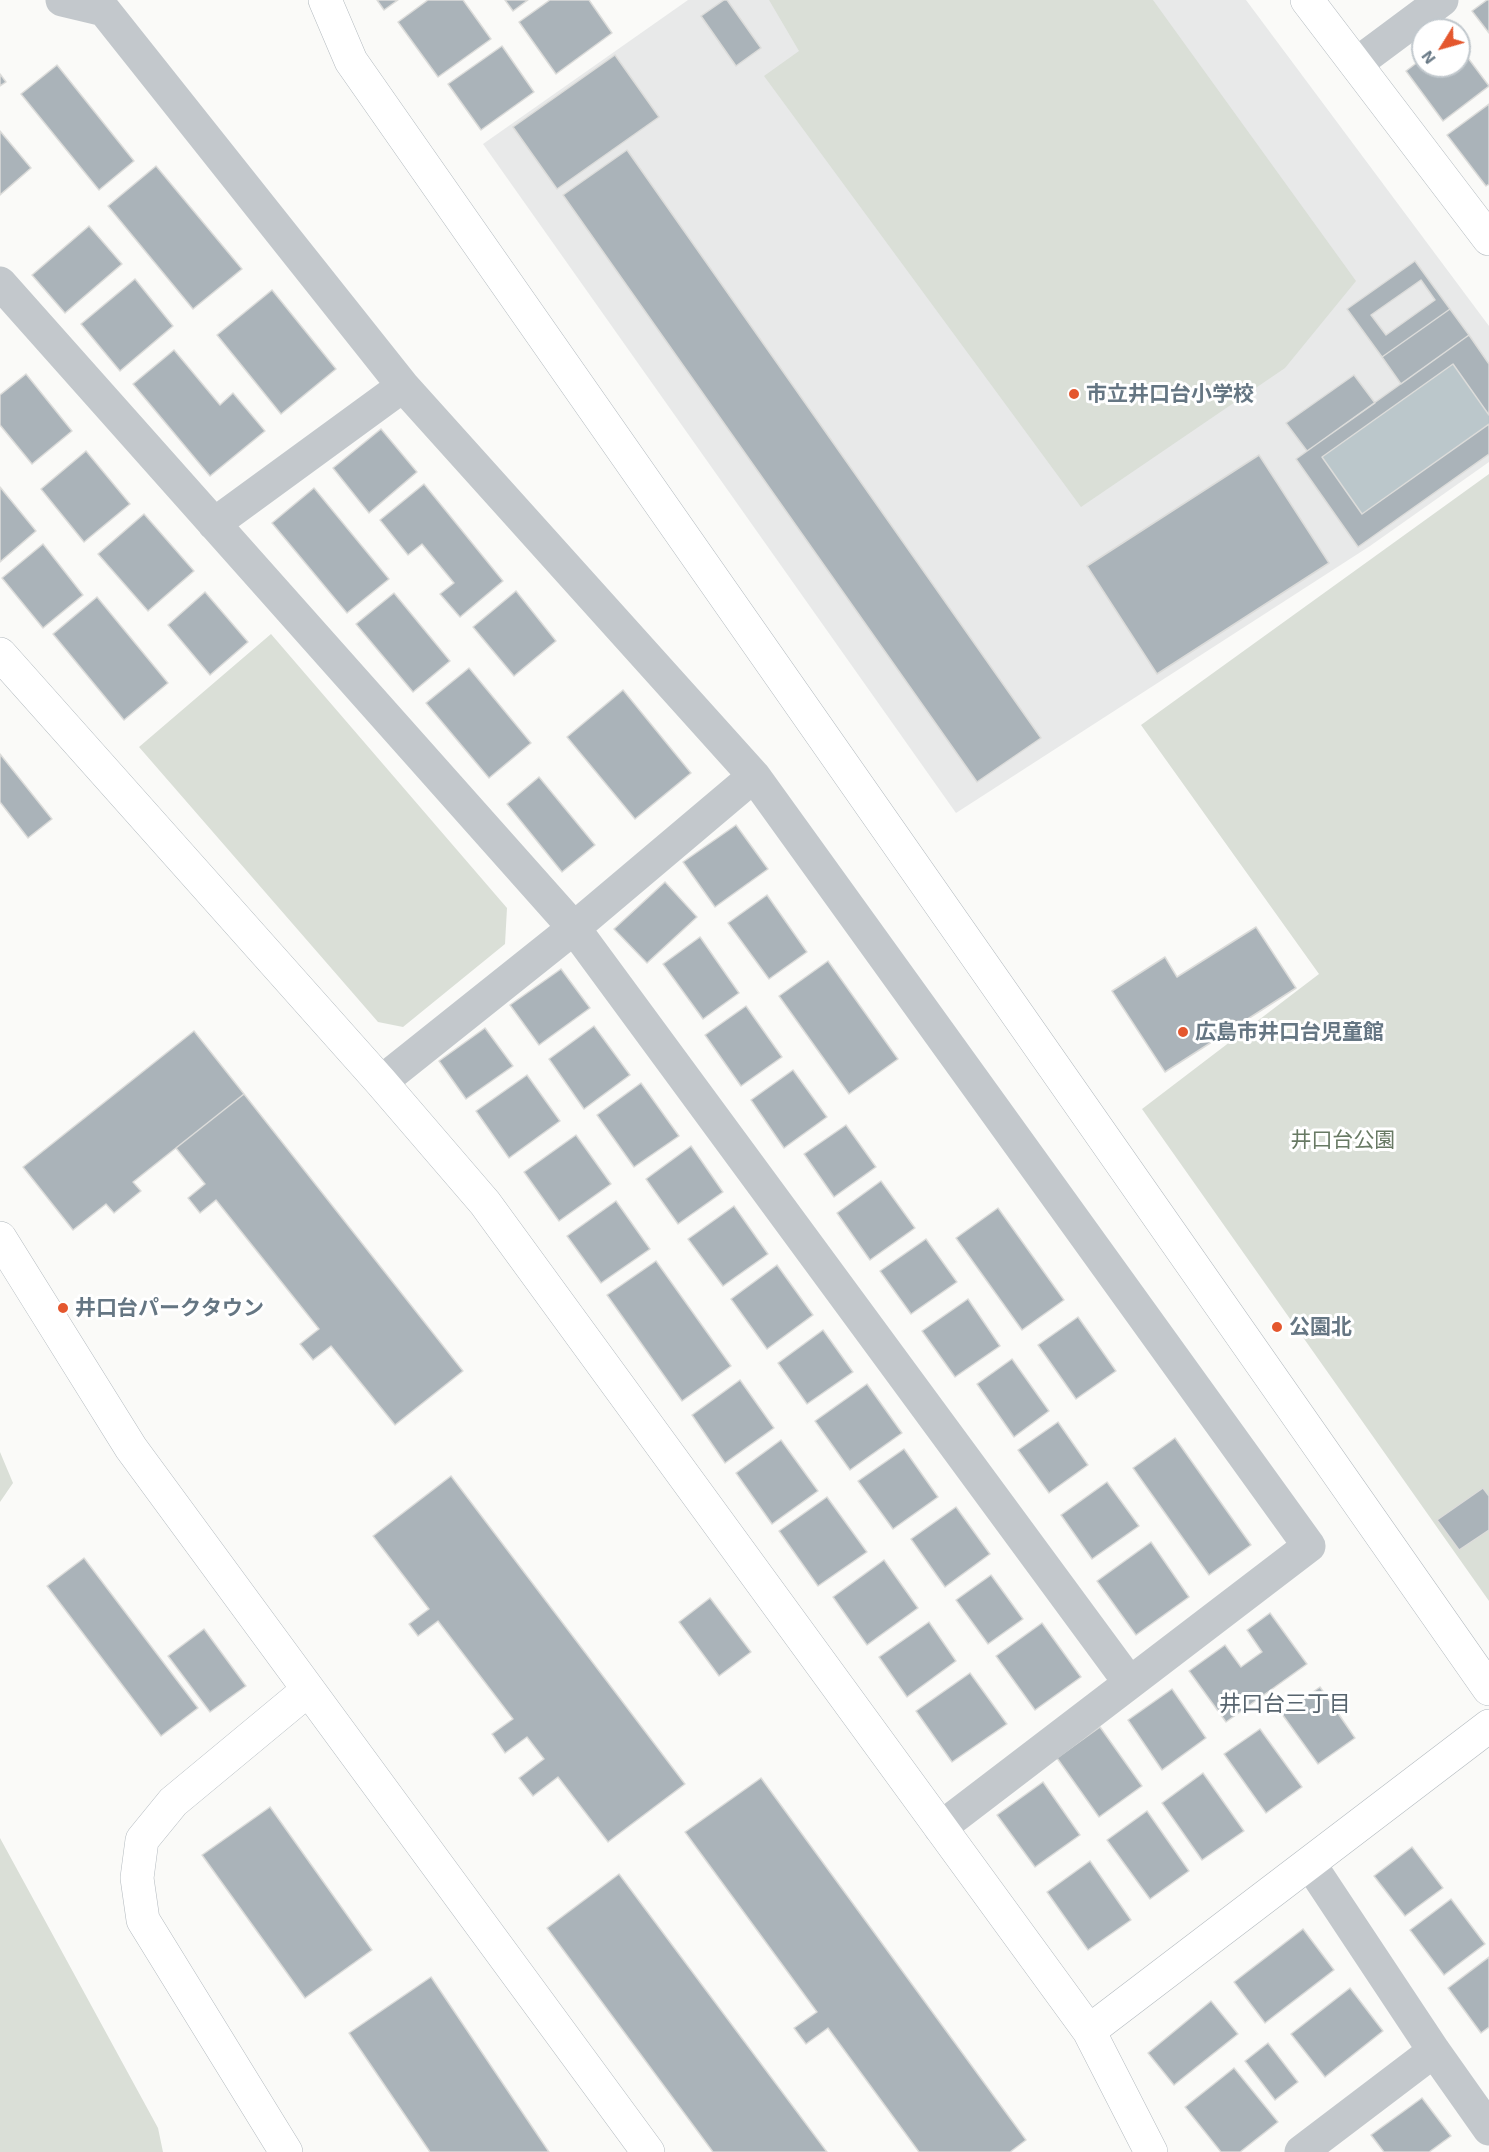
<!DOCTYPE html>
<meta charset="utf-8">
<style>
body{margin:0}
#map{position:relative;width:1489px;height:2152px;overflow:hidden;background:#fafaf8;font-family:"Exo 2",sans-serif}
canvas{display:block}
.north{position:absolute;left:1411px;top:18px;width:60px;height:60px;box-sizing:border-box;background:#fff;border:2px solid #c1c8cd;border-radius:50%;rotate:233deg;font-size:16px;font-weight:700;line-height:24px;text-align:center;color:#657683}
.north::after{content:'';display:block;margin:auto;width:21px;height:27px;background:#e4572e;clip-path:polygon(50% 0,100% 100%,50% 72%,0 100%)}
</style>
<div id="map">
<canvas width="1489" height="2152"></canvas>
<div class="north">N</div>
</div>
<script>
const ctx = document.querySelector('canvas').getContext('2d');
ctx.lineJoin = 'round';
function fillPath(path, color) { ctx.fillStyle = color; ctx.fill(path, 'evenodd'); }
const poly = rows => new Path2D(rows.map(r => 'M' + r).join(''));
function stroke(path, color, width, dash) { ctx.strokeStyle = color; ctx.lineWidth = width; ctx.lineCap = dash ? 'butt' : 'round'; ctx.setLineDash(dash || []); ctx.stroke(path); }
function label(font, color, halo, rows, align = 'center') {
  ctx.font = font + ' "Exo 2","Noto Sans JP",sans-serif'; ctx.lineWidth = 6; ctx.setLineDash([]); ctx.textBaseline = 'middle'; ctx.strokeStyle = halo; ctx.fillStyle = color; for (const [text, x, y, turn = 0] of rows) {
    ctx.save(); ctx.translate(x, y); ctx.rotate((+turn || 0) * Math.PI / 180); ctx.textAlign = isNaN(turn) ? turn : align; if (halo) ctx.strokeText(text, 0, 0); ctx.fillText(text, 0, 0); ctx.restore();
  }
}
fillPath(poly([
 [688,0,1246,0,1489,326,1489,462,1370,546,956,813,483,144]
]), '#e8e9e9');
fillPath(poly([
 [769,0,1153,0,1356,281,1285,368,1081,507,764,76,799,51],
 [1489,474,1489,1601,1142,1109,1319,974,1141,725],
 [271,634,507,908,505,944,403,1027,378,1022,139,747],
 [0,1452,13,1483,0,1502],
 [0,1838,158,2128,163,2152,0,2152]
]), '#dadfd7');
fillPath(poly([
 [1453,364,1489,415,1489,424,1362,514,1322,457]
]), '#bbc7cb');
const building = poly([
 [377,0,398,0,384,10,377,0],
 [428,0,463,0,491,39,438,77,398,22,428,0],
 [505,0,528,0,513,11,505,0],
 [550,0,589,0,612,33,556,74,519,22,550,0],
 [724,0,727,0,761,48,736,66,701,16,724,0],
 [1487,0,1489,0,1489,33,1472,11,1487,0],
 [502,46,534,92,481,130,448,84,502,46],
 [1459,46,1489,86,1443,121,1406,71,1423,58,1423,66,1459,66,1459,46],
 [615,55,659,117,557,189,513,127,615,55],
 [57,65,134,161,99,190,21,94,57,65],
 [0,74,6,82,0,86,0,74],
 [1489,104,1489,184,1486,186,1447,135,1489,104],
 [0,131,31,168,0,195,0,131],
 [627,150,1041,738,977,782,563,195,627,150],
 [156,166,242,269,193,309,108,206,156,166],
 [89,226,122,264,65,313,32,275,89,226],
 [1415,261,1450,309,1382,357,1347,309,1415,261],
 [1421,280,1435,300,1386,335,1371,315,1421,280],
 [135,279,173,326,120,371,81,324,135,279],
 [272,290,336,369,281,414,217,335,272,290],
 [1450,309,1469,335,1401,384,1382,357,1450,309],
 [1469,335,1489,364,1489,415,1453,364,1322,457,1362,514,1489,424,1489,454,1358,547,1296,459,1469,335],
 [174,350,220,405,233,393,265,431,210,476,133,384,174,350],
 [26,374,72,431,32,464,0,425,0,395,26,374],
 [1354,375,1375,403,1307,451,1286,423,1354,375],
 [381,429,417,472,369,513,333,468,381,429],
 [86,451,130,504,84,542,41,489,86,451],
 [1259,455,1329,563,1157,674,1087,566,1259,455],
 [424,484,503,581,460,617,440,594,454,583,422,544,408,555,380,520,424,484],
 [0,487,36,531,0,562,0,487],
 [314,488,389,579,347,613,272,523,314,488],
 [144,514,194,571,148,611,98,554,144,514],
 [43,544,83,595,43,628,2,578,43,544],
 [516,591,556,641,514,676,473,627,516,591],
 [205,592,248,642,210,675,168,625,205,592],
 [394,593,450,661,413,692,356,624,394,593],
 [97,597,168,683,124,720,53,634,97,597],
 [469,668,531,743,489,778,426,703,469,668],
 [623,690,691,773,635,819,567,737,623,690],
 [0,754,52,819,28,838,0,802,0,754],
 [539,777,595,845,562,872,507,804,539,777],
 [736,825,768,869,715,907,683,862,736,825],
 [665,882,697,917,647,963,614,929,665,882],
 [767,895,807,952,769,979,728,923,767,895],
 [1256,927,1296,988,1165,1072,1112,991,1165,957,1177,977,1256,927],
 [700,937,739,993,703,1019,663,964,700,937],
 [828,961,898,1059,849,1094,779,996,828,961],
 [561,969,590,1008,539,1045,510,1005,561,969],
 [746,1006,782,1057,741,1086,705,1035,746,1006],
 [594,1026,630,1075,584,1109,549,1059,594,1026],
 [485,1028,513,1066,466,1099,439,1061,485,1028],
 [194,1031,244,1094,133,1182,141,1191,114,1213,106,1204,73,1230,23,1167,194,1031],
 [793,1070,827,1117,784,1148,751,1100,793,1070],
 [527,1075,560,1121,509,1158,476,1111,527,1075],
 [641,1083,679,1136,634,1167,597,1115,641,1083],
 [244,1094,463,1371,395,1425,331,1346,313,1360,300,1344,319,1329,216,1200,200,1213,188,1198,205,1184,176,1148,244,1094],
 [846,1125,876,1167,834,1197,804,1154,846,1125],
 [576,1135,611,1184,559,1221,524,1172,576,1135],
 [691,1146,723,1192,678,1224,646,1179,691,1146],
 [881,1181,915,1228,870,1260,837,1213,881,1181],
 [616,1201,650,1249,601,1283,567,1236,616,1201],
 [734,1206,768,1254,723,1286,688,1239,734,1206],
 [998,1208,1064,1300,1022,1330,956,1238,998,1208],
 [926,1239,957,1282,911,1314,880,1271,926,1239],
 [656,1261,731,1366,682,1401,607,1295,656,1261],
 [777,1265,813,1315,767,1349,731,1299,777,1265],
 [968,1299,1000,1346,955,1377,922,1331,968,1299],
 [1078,1317,1116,1371,1076,1399,1038,1345,1078,1317],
 [823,1330,853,1372,807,1404,778,1363,823,1330],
 [1012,1359,1049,1411,1014,1437,977,1384,1012,1359],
 [740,1380,774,1428,725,1463,692,1415,740,1380],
 [867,1384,902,1433,850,1470,815,1421,867,1384],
 [1058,1422,1088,1465,1049,1493,1018,1450,1058,1422],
 [1175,1438,1251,1545,1209,1575,1133,1468,1175,1438],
 [781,1440,818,1491,772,1524,736,1473,781,1440],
 [904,1449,938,1497,893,1529,858,1481,904,1449],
 [451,1476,685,1784,608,1842,558,1777,533,1796,519,1778,544,1759,527,1737,505,1753,492,1734,513,1719,438,1621,418,1636,409,1624,429,1609,373,1536,451,1476],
 [1107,1482,1139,1526,1092,1559,1061,1515,1107,1482],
 [1483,1488,1489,1496,1489,1530,1459,1550,1437,1520,1483,1488],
 [827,1497,867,1552,818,1586,779,1531,827,1497],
 [956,1507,990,1554,945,1587,911,1539,956,1507],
 [1151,1542,1189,1597,1136,1635,1097,1581,1151,1542],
 [84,1558,198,1708,161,1736,47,1586,84,1558],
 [884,1560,918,1608,867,1645,833,1597,884,1560],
 [991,1575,1023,1619,988,1644,956,1600,991,1575],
 [710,1598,751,1652,719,1676,679,1622,710,1598],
 [1270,1613,1307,1664,1226,1722,1189,1671,1225,1645,1241,1667,1262,1652,1247,1630,1270,1613],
 [929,1622,956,1661,907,1697,879,1657,929,1622],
 [1042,1623,1081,1677,1035,1710,996,1656,1042,1623],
 [204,1629,246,1686,210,1712,168,1656,204,1629],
 [970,1673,1007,1724,952,1762,916,1711,970,1673],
 [1320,1687,1355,1738,1318,1764,1282,1714,1320,1687],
 [1172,1689,1206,1738,1162,1770,1128,1720,1172,1689],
 [1100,1727,1142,1786,1099,1817,1057,1758,1100,1727],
 [1260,1729,1302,1787,1266,1813,1224,1754,1260,1729],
 [1203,1773,1244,1831,1202,1860,1162,1803,1203,1773],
 [761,1778,1026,2140,1010,2152,919,2152,828,2028,806,2044,794,2028,817,2012,685,1832,761,1778],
 [1043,1782,1080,1835,1035,1867,997,1815,1043,1782],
 [270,1807,372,1950,305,1998,202,1855,270,1807],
 [1147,1811,1189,1871,1150,1899,1107,1840,1147,1811],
 [1412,1847,1443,1888,1405,1916,1374,1876,1412,1847],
 [1090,1861,1131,1920,1088,1950,1047,1892,1090,1861],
 [619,1874,827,2152,713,2152,547,1928,619,1874],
 [1451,1899,1485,1944,1444,1975,1410,1930,1451,1899],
 [1303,1929,1334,1970,1265,2023,1234,1982,1303,1929],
 [1489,1957,1489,2027,1481,2033,1448,1988,1489,1957],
 [431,1977,549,2152,430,2152,349,2033,431,1977],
 [1350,1988,1383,2031,1325,2077,1291,2034,1350,1988],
 [1211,2001,1238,2034,1174,2085,1148,2053,1211,2001],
 [1268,2043,1298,2082,1275,2100,1245,2061,1268,2043],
 [1234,2068,1278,2122,1240,2152,1221,2152,1185,2107,1234,2068],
 [1422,2098,1451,2136,1429,2152,1384,2152,1371,2135,1422,2098]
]);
fillPath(building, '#aab3b9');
stroke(building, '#dcdcda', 1.5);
const secondary = poly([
 [325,0,351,61,1489,1689],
 [1307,0,1489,239],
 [0,654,381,1082,485,1203,1089,2031,1151,2152],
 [0,1238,131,1448,648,2152],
 [1089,2031,1489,1726],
 [286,2152,143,1920,137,1878,142,1840,173,1802,308,1690]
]);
stroke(secondary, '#b3babf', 34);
stroke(poly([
 [62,0,104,10,403,386,754,776,1309,1546,940,1828],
 [1356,64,1442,0],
 [0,283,574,928,1129,1682],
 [214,524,403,386],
 [381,1082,574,928,754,776],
 [1310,1864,1434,2051,1489,2129],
 [1301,2152,1434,2051]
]), '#c3c8cc', 33);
stroke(secondary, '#fff', 33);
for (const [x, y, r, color] of [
 [1074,394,6,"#e4572e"],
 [1183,1032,6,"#e4572e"],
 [63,1308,6,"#e4572e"],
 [1277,1327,6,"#e4572e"]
]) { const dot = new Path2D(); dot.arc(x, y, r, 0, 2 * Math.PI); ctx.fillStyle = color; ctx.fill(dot); stroke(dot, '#fff', 2); }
label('bold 21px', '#657683', '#fff', [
 ["市立井口台小学校",1086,394],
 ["広島市井口台児童館",1195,1032],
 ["井口台パークタウン",75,1308],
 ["公園北",1289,1327]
], 'left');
label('21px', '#687a64', '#fff', [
 ["井口台公園",1343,1140]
]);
label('22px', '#57646e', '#fff', [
 ["井口台三丁目",1285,1704]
]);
</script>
